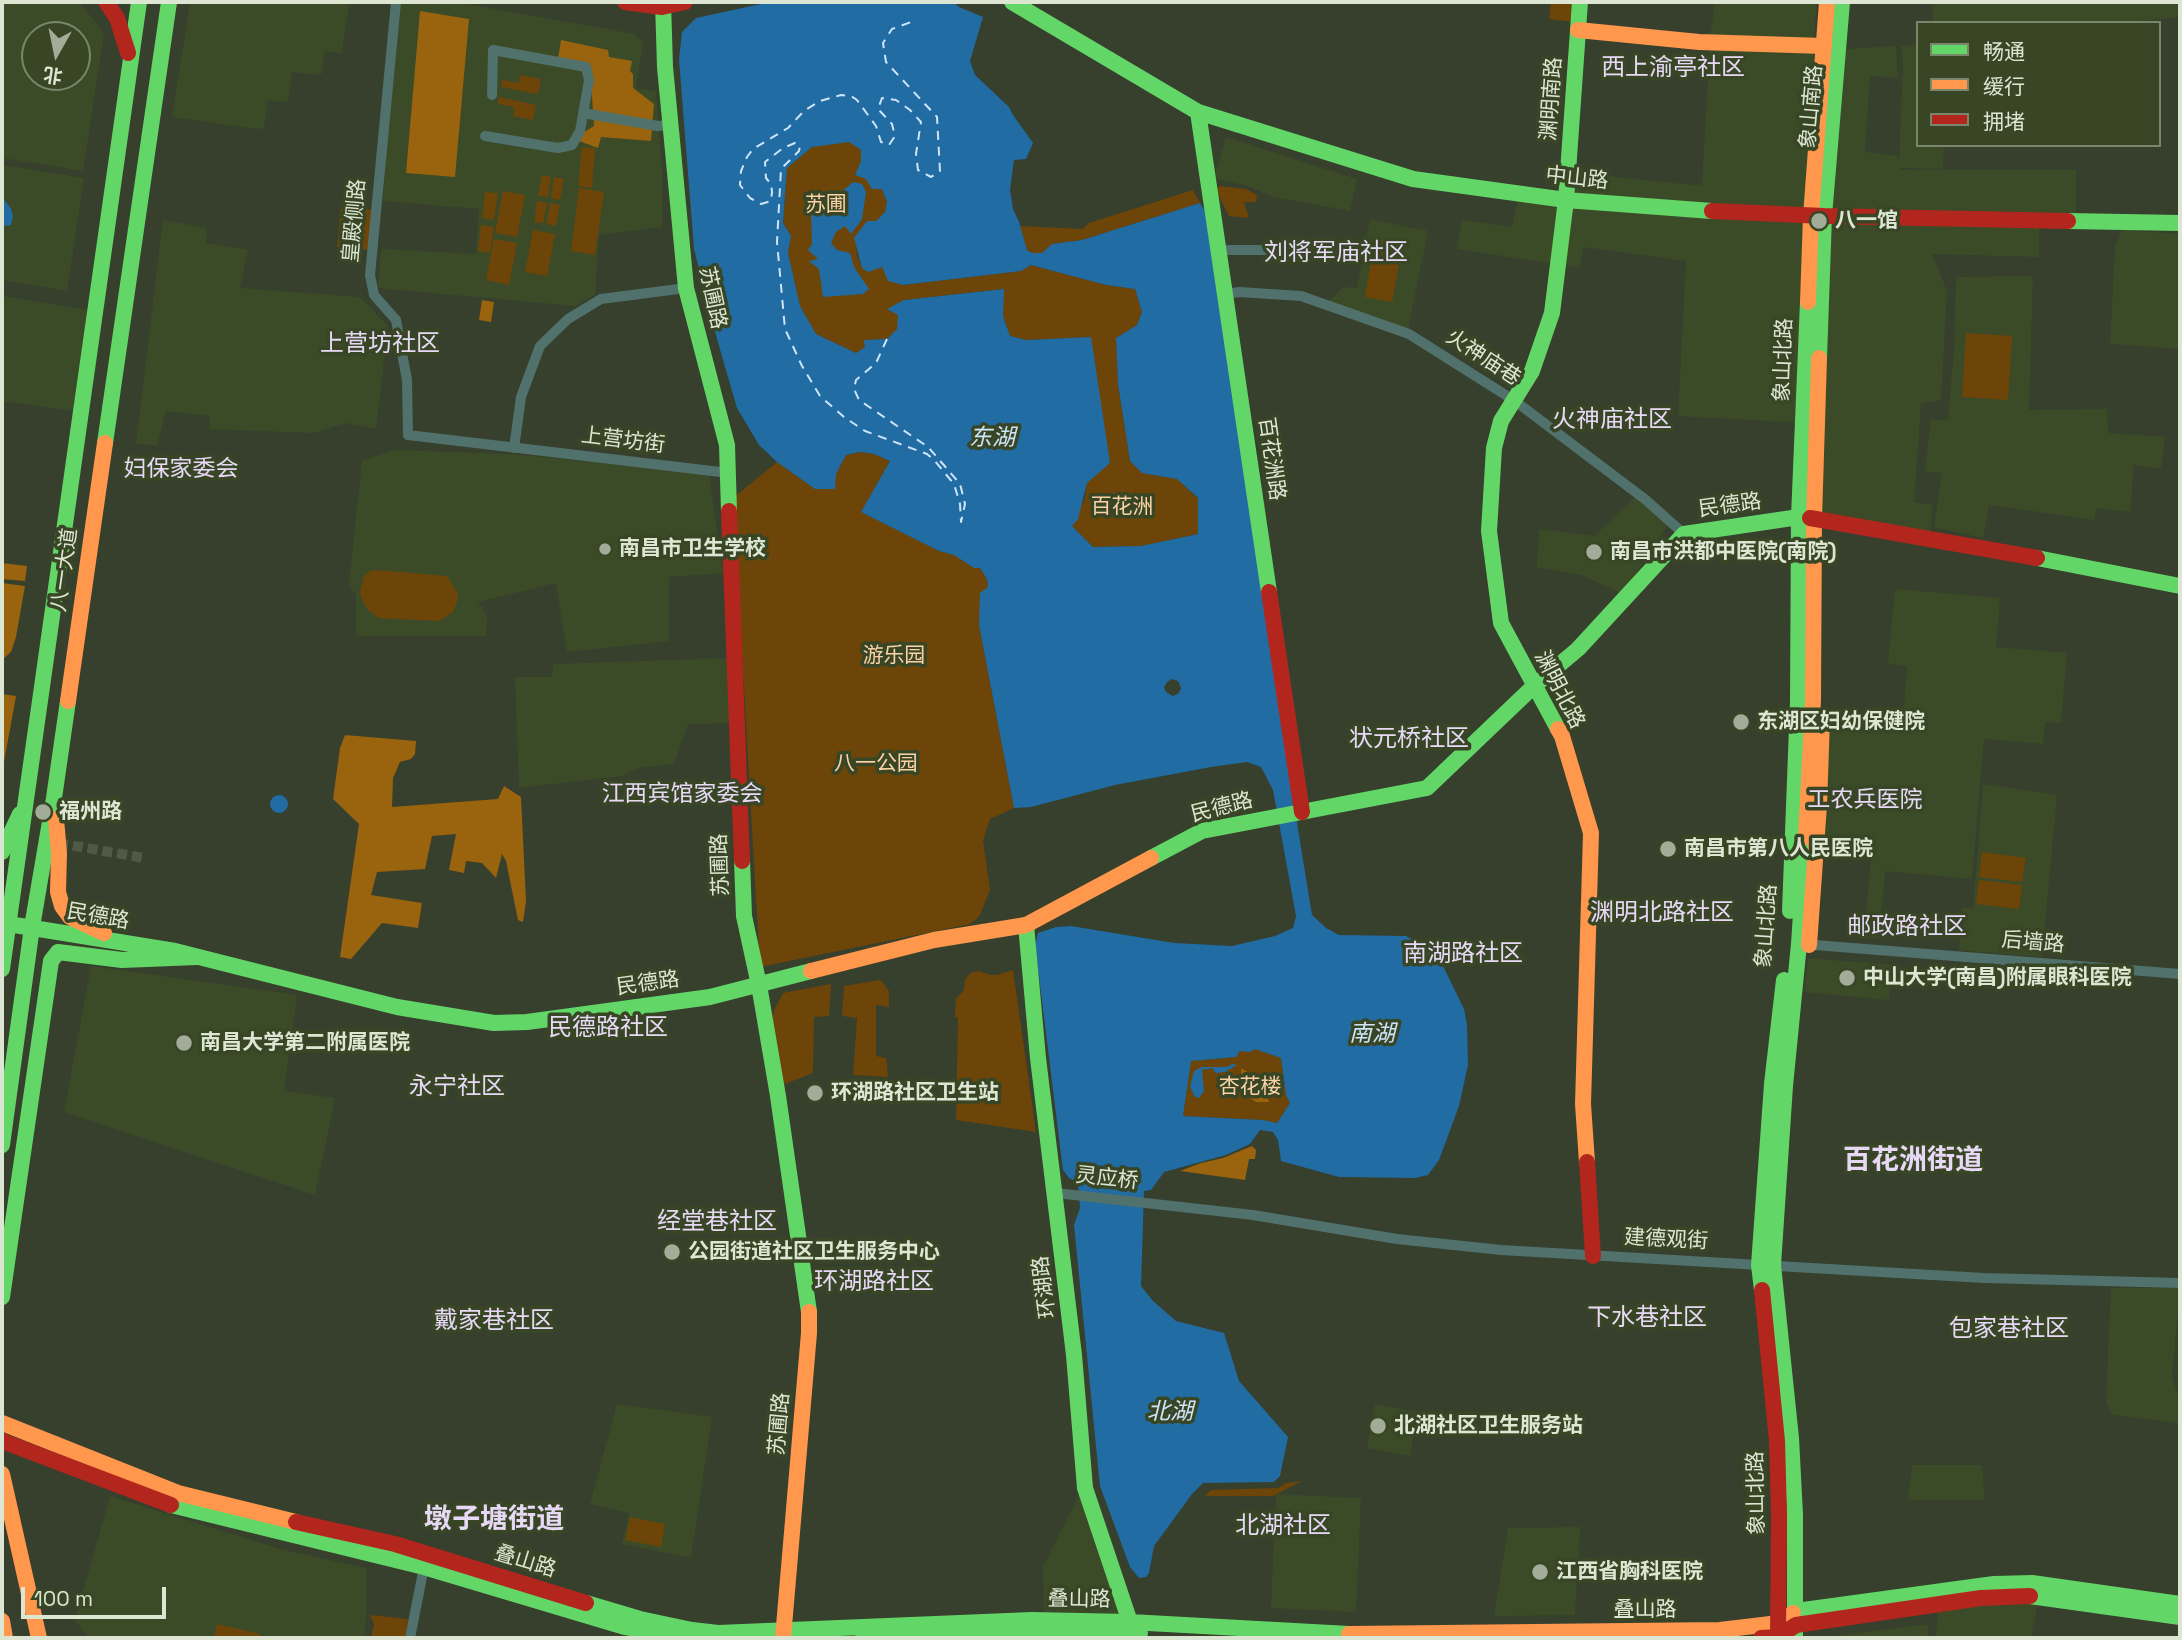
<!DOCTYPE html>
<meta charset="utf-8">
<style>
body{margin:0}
#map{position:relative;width:2182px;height:1640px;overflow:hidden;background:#373f2d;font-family:"Space Grotesk","Noto Sans SC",sans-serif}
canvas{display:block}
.frame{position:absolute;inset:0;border:4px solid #dde6d3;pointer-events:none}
.legend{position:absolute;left:1916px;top:21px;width:245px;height:126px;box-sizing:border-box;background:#384626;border:2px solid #7a866b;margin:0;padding:9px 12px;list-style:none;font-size:21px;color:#dde6d3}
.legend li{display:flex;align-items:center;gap:14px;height:35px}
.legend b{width:35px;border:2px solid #7a866b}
.north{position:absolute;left:21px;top:21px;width:70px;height:70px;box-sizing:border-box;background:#384626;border:2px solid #7a866b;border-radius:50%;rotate:189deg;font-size:19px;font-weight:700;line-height:28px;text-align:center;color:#dde6d3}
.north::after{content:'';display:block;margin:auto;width:24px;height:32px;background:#a3ac99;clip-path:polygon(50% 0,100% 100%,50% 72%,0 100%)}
.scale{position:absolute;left:21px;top:1587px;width:145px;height:32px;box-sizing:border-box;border:4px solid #dde6d3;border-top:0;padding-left:9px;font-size:21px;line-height:24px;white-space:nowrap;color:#dde6d3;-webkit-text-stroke:5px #384626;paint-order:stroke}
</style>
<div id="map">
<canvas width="2182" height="1640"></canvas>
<div class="frame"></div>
<ul class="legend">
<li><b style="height:9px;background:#63d668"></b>畅通</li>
<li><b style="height:9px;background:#ff974d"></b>缓行</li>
<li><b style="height:9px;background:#b3261e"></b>拥堵</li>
</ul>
<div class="north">北</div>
<div class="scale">100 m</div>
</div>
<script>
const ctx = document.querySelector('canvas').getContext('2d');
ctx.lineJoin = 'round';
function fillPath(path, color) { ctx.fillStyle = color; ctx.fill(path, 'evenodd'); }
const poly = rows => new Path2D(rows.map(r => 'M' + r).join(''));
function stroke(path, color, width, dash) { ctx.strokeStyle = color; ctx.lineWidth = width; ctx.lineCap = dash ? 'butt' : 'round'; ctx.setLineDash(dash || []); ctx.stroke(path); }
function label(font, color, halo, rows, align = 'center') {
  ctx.font = font + ' "Space Grotesk","Noto Sans SC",sans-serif'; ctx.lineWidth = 7; ctx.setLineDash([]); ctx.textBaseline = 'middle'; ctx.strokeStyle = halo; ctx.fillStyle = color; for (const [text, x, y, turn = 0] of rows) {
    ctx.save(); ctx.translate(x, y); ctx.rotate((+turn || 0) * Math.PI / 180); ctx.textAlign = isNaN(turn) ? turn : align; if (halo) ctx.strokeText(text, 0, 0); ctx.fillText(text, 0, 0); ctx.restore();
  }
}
fillPath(poly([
 [2,2,80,3,104,33,83,171,2,158],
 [35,35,77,35,77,77,35,77],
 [190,2,349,2,342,54,325,51,321,75,292,72,288,102,268,100,264,128,258,129,172,117],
 [400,2,455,2,635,34,643,43,636,88,656,92,662,168,662,227,599,235,595,295,575,306,378,288,381,249,476,254,479,209,383,201,388,117],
 [1715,2,1817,2,1813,51,1896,46,1898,78,1870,76,1865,152,1898,156,1899,163,1903,65,1901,46,1918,45,1918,145,1944,145,1943,169,1899,168,1899,170,2076,170,2076,225,2039,225,2039,257,1932,254,1947,291,1941,400,1921,404,1914,502,1933,505,1930,532,1821,514,1824,424,1678,416,1686,261,1583,247,1580,268,1457,249,1462,220,1512,227,1518,199,1567,207,1569,172,1702,186,1710,38],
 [1932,2,2180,2,2180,17,2120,23,1933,23],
 [1226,137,1357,179,1350,211,1274,197,1244,185,1214,179],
 [2,165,84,178,67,291,2,280],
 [1370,219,1428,231,1408,330,1329,302,1343,287,1357,288],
 [163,220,207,228,206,243,248,250,240,288,360,297,388,326,376,429,346,423,314,433,209,429,210,416,166,411,157,446,136,443],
 [2122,230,2180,234,2180,349,2110,344,2115,247],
 [2033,276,2029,410,2107,409,2108,433,2165,437,2161,469,2134,465,2130,512,2096,508,2095,520,1989,505,1983,538,1934,527,1942,473,1925,472,1931,420,1948,420,1954,349,1956,277],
 [2,296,89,310,74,411,2,401],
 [394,450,512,454,709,474,723,573,669,577,669,641,567,652,556,583,478,602,487,615,486,636,356,636,356,595,349,585,362,461],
 [1635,497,1668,524,1623,594,1582,575,1537,567,1539,529,1594,536],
 [1895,589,2000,598,1996,647,2067,653,2061,723,2045,722,2043,744,1984,739,1972,879,1885,871,1879,939,1864,938,1872,846,1813,841,1824,714,1903,720,1907,666,1888,664],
 [731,658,732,723,688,724,674,764,639,768,621,776,519,788,515,677,552,677,553,664],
 [1983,784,2057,795,2042,957,1959,950,1962,908,1973,909],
 [1808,958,1890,965,1889,1000,1804,992],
 [91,966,297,995,284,1091,335,1098,315,1195,64,1112],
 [2111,1288,2180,1288,2172,1378,2180,1400,2180,1423,2112,1415,2106,1401],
 [617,1404,712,1417,691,1558,622,1544,629,1513,590,1504],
 [1375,1404,1418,1412,1410,1456,1367,1448],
 [1912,1465,1982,1465,1985,1500,1908,1500],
 [1081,1491,1123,1614,1044,1612,1043,1567],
 [1276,1494,1361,1498,1356,1612,1271,1608],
 [110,1496,280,1549,366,1568,366,1619,364,1638,88,1638,75,1620],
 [1580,1527,1575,1615,1494,1616,1508,1528],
 [2038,1602,2031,1638,1935,1638,1939,1609,1985,1604],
 [1929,1624,1927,1638,1840,1638,1841,1635]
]), '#3c4b27');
fillPath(poly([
 [1551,2,1576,2,1574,22,1549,19],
 [520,75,541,79,538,94,501,87,502,80,519,83],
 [499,97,536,105,533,120,513,116,514,107,498,104],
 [849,141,861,150,861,161,866,179,882,189,887,202,885,212,856,243,857,256,862,267,868,272,882,266,903,285,1021,271,1031,265,1106,285,1135,289,1142,312,1137,325,1116,338,1118,384,1130,461,1142,473,1177,479,1198,499,1198,534,1141,546,1093,547,1072,526,1085,498,1087,483,1091,337,1026,340,1010,336,1003,316,1003,289,904,300,888,310,898,314,898,329,887,339,865,340,865,347,856,353,816,334,800,306,788,253,791,236,783,223,787,168,812,147],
 [582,147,595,148,592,188,578,186],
 [542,175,551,177,548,197,538,196],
 [554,177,564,179,560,200,551,198],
 [1220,186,1246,189,1257,195,1256,202,1244,202,1249,218,1229,216,1216,190],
 [579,188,604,192,595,255,571,251],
 [1193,190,1200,203,1082,240,1052,244,1042,253,1032,253,1027,250,1020,226,1083,229,1089,223],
 [503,191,525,195,517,237,495,233],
 [485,192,498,193,494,220,482,218],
 [537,201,547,203,543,223,534,222],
 [550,203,560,205,556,226,546,224],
 [341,206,375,210,371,250,337,247],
 [481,225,494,227,490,253,478,251],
 [533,230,555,234,547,276,525,272],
 [1375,238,1403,243,1392,302,1365,297],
 [494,239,517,243,509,285,486,280],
 [1966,333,2012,336,2008,400,1962,397],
 [860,452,874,454,890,461,861,512,939,551,954,554,974,568,979,567,987,579,988,587,979,625,1014,808,990,819,983,841,990,890,979,917,970,924,760,967,733,498,777,462,815,489,836,474,846,455],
 [376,570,447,576,457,592,458,599,453,612,439,621,379,618,369,611,363,602,360,592,364,576,370,571],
 [1982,852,2026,858,2022,882,1979,877],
 [1979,880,2022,885,2019,909,1976,904],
 [1013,970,1016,991,1036,1132,956,1120,958,1018,955,1017,956,999,964,990,965,980,970,973,979,971,990,975,997,975],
 [881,980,889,991,889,1007,876,1005,876,1056,886,1058,888,1077,853,1075,857,1018,842,1016,844,986],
 [831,984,829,1016,814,1017,813,1073,780,1086,770,1033,774,1010,783,993],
 [1255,1049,1281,1058,1286,1095,1290,1103,1277,1123,1263,1120,1183,1116,1191,1061,1235,1057,1240,1051],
 [1302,1481,1273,1496,1205,1496,1211,1490,1278,1488,1286,1483],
 [630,1517,665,1524,661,1547,625,1540],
 [370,1615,408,1619,405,1638,371,1638,374,1624],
 [217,1624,260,1634,259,1638,214,1638]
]), '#6d4508');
fillPath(poly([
 [420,11,469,19,455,177,406,173],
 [561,40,608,50,609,57,632,61,630,71,633,74,633,88,654,104,651,141,601,137,598,148,579,141,584,132,594,126,591,82,588,65,558,59],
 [482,300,494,302,491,322,479,320],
 [2,563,27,566,25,581,2,579],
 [2,583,25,586,16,637,11,652,2,660],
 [2,694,16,696,2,773],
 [345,735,416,741,415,754,411,759,400,762,393,778,392,807,498,799,504,786,521,797,526,901,523,922,518,920,506,861,502,854,496,878,482,863,466,861,464,873,449,870,456,834,432,836,425,869,377,872,371,895,422,903,418,928,382,923,351,959,340,957,359,824,333,799,340,748],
 [1241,1068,1251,1074,1263,1075,1269,1102,1256,1102,1242,1093],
 [1252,1146,1256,1150,1255,1159,1249,1159,1245,1180,1180,1171,1201,1163,1223,1158]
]), '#9a630d');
fillPath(poly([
 [770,2,953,2,959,7,983,17,970,61,975,75,1009,107,1013,115,1033,143,1026,159,1014,160,1010,190,1013,209,1019,222,1027,250,1032,253,1042,253,1052,244,1082,240,1200,203,1205,211,1291,786,1312,915,1326,928,1339,935,1406,936,1426,947,1444,968,1464,1009,1467,1025,1468,1065,1459,1106,1439,1160,1428,1175,1415,1178,1339,1177,1281,1161,1278,1140,1273,1132,1260,1130,1250,1144,1226,1155,1164,1172,1151,1190,1144,1191,1141,1286,1153,1301,1176,1321,1224,1333,1239,1381,1288,1437,1280,1476,1274,1482,1203,1483,1192,1494,1154,1546,1149,1573,1146,1577,1139,1578,1130,1567,1100,1486,1074,1225,1080,1208,1078,1183,1069,1178,1063,1170,1035,945,1038,933,1056,927,1071,926,1174,943,1232,946,1275,936,1293,928,1296,916,1273,790,1261,767,1247,762,1211,767,1115,785,1031,807,1014,808,979,625,980,593,988,587,987,579,980,568,974,568,954,555,939,551,861,512,890,461,874,454,860,452,846,455,836,474,835,489,815,489,777,462,759,445,737,408,717,339,694,249,679,59,682,32,696,18],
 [849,142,861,150,861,161,855,175,866,179,872,189,882,189,887,202,885,212,876,221,867,221,854,238,862,268,868,272,882,267,888,281,903,285,1021,271,1031,265,1106,285,1135,289,1142,312,1137,325,1116,338,1118,384,1130,461,1142,473,1177,479,1198,498,1198,534,1141,546,1093,547,1072,526,1078,519,1087,483,1110,463,1091,337,1026,340,1010,336,1003,316,1004,289,904,300,887,309,898,315,897,329,887,339,864,340,865,347,856,353,816,334,800,306,788,253,791,236,783,223,787,168,812,147],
 [1172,679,1178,681,1181,688,1179,693,1173,696,1166,692,1164,687,1167,682],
 [1255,1049,1281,1058,1286,1095,1290,1103,1277,1123,1263,1120,1183,1116,1191,1061,1236,1057,1240,1051,1250,1052],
 [853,182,862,184,866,192,862,219,851,234,845,226,836,232,831,243,837,250,850,253,854,267,869,289,863,294,823,297,819,269,809,261,818,259,808,250,812,244,811,211,826,196,839,194],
 [2,197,11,209,13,216,11,225,5,226,2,223],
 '270 804a9 9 0 1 1 18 0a9 9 0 1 1-18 0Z',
 [1232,1064,1237,1065,1225,1072,1216,1073,1214,1071,1213,1068,1202,1070,1204,1091,1199,1098,1195,1097,1190,1087,1194,1071,1202,1067,1227,1067]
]), '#226ca4');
stroke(poly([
 [887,339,876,363,856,380,854,389,859,400,928,447,949,471,960,484,965,504,961,522,960,504,954,484,934,460,927,454,865,431,844,417,820,396,802,366,785,329,777,242,781,169,799,151,800,146,795,143,783,148,765,162,766,178,771,184,772,192,771,201,761,204,750,198,740,185,741,171,747,157,753,149,788,128,804,111,820,101,841,95,851,96,857,100,876,126,881,142,889,145,895,136,892,124,878,109,882,98,896,100,910,110,921,122,916,154,918,170,931,177,940,171,937,117,886,62,883,43,892,29,914,21]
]), '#cee4f9', 2, [9, 7]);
stroke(poly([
 [58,843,144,858]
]), '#505846', 10, [10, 5]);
stroke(poly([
 [396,2,370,275,374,295,396,320,407,380,408,435,729,473],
 [583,113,658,126,670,125],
 [485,136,558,148,572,145,580,131,589,80,586,67,493,50,492,95],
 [1219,250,1270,250],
 [1225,294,1239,292,1301,296,1409,334,1515,401,1646,500,1684,534],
 [514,448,521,397,540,346,568,319,601,299,686,288],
 [1818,718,1897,725],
 [1802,944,2180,974],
 [1056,1193,1253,1215,1397,1239,1501,1250,1984,1278,2180,1283],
 [410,1638,424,1567,419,1564]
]), '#50716c', 10);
stroke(poly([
 [663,2,665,67,686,288,727,445,729,511],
 [1012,2,1198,112,1413,179,1566,200,1712,211],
 [1198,112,1269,592],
 [2068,221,2180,223],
 [1819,358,1824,216,1842,2],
 [105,443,169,2],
 [2037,558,2180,586],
 [1558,729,1501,623,1489,531,1494,448,1501,421,1532,371,1552,313,1566,200,1580,2],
 [2,852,20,814],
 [1151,858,1202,831,1427,788,1534,686,1578,649,1684,534,1799,517,1810,518],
 [742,861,744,916,759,985,778,1096,809,1312],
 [1790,911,1798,701,1799,517,1808,302],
 [2,923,175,951,397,1007,494,1023,527,1022,710,997,811,971],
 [1026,925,1038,1058,1074,1355,1085,1488,1130,1622,1132,1638],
 [2,969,139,2],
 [2,1145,32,927,54,798,68,701],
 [1762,1290,1759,1265,1772,1084,1784,980],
 [2,1297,51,961,58,952,122,960,197,957],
 [171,1505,424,1567,625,1627,680,1638],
 [2030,1596,2180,1617],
 [586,1603,640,1619,692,1630,718,1633,1032,1620,1130,1622,1349,1634],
 [1793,1613,1796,1611,1994,1584,2032,1583,2180,1604],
 [863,1638,1045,1632,1140,1633],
 [1795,1638,1795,1515,1791,1438,1773,1265,1785,1086,1799,944,1806,837]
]), '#63d668', 16);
stroke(poly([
 [1578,30,1699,42,1824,46],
 [1808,302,1811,216,1827,2],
 [68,701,105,443],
 [1558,729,1562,736,1591,833,1583,1104,1587,1162],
 [56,819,59,853,58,892,62,906,70,917,104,933],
 [1806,837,1813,700,1814,519,1819,358],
 [1809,945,1819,805,1822,719],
 [811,971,934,940,1026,925,1151,858],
 [2,1423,178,1493,296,1522],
 [2,1474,39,1638],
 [2,1621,5,1638],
 [1349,1634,1720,1630,1779,1623,1793,1613],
 [783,1638,809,1333,809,1312]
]), '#ff974d', 16);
stroke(poly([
 [106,2,117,18,128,53],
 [625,2,662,7,685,2],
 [1712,211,1824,216,2068,221],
 [729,511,742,861],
 [1810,518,2037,558],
 [1269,592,1302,812],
 [1587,1162,1593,1256],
 [1762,1290,1777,1441,1779,1515,1778,1638],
 [2,1441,171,1505],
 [296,1522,395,1544,586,1603],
 [1761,1638,1778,1637,1796,1625,1981,1598,2030,1596]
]), '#b3261e', 16);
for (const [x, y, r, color] of [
 [1819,221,9,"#a3ac99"],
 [605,549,7,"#a3ac99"],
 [1594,552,9,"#a3ac99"],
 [1741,722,9,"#a3ac99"],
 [43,812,9,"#a3ac99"],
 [1668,849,9,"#a3ac99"],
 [1847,978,9,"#a3ac99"],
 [184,1043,9,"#a3ac99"],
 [815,1093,9,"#a3ac99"],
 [672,1252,9,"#a3ac99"],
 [1378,1426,9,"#a3ac99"],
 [1540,1572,9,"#a3ac99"]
]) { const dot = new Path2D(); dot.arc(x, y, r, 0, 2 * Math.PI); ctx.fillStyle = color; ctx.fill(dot); stroke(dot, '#384626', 2.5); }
label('21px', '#dde6d3', '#384626', [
 ["渊明南路",1552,99,-86],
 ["象山南路",1812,107,-85],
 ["中山路",1577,179,6],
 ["皇殿侧路",355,221,-85],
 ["苏圃路",712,298,78],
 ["火神庙巷",1483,358,33],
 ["象山北路",1784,360,-88],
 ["上营坊街",623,441,7],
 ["百花洲路",1271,459,82],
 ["民德路",1730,506,-8],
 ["八一大道",65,570,-82],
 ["渊明北路",1559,690,63],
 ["民德路",1222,808,-14],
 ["苏圃路",721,865,-92],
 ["民德路",98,917,10],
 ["象山北路",1767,926,-86],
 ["后墙路",2033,943,5],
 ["民德路",648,984,-8],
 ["灵应桥",1107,1179,6],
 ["建德观街",1666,1240,3],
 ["环湖路",1045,1287,-97],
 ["苏圃路",780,1424,-85],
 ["象山北路",1757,1493,-91],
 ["叠山路",525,1562,17],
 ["叠山路",1079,1600,1],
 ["叠山路",1645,1610]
]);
label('21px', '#fcd1a5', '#384626', [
 ["苏圃",826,205],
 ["百花洲",1122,507],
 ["游乐园",894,656],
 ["八一公园",876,764],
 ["杏花楼",1250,1087]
]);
label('bold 21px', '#dde6d3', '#384626', [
 ["八一馆",1835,221],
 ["南昌市卫生学校",619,549],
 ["南昌市洪都中医院(南院)",1610,552],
 ["东湖区妇幼保健院",1757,722],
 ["福州路",59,812],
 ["南昌市第八人民医院",1684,849],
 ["中山大学(南昌)附属眼科医院",1863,978],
 ["南昌大学第二附属医院",200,1043],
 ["环湖路社区卫生站",831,1093],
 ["公园街道社区卫生服务中心",688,1252],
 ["北湖社区卫生服务站",1394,1426],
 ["江西省胸科医院",1556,1572]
], 'left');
label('italic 23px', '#cee4f9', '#384626', [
 ["东湖",992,439],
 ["南湖",1372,1035],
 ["北湖",1170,1413]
]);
label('23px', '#e7d9f5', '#384626', [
 ["妇保家委会",181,470],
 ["江西宾馆家委会",682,795],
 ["工农兵医院",1865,801]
]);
label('24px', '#e7d9f5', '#384626', [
 ["西上渝亭社区",1673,68],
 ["刘将军庙社区",1336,253],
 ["上营坊社区",380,344],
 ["火神庙社区",1612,420],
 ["状元桥社区",1409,739],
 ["渊明北路社区",1662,913],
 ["邮政路社区",1907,927],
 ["南湖路社区",1463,954],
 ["民德路社区",608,1028],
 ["永宁社区",457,1087],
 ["经堂巷社区",717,1222],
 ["环湖路社区",874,1282],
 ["下水巷社区",1647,1318],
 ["戴家巷社区",494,1321],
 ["包家巷社区",2009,1329],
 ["北湖社区",1283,1526]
]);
label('bold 28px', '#e7d9f5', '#384626', [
 ["百花洲街道",1913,1161],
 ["墩子塘街道",494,1520]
]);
</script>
